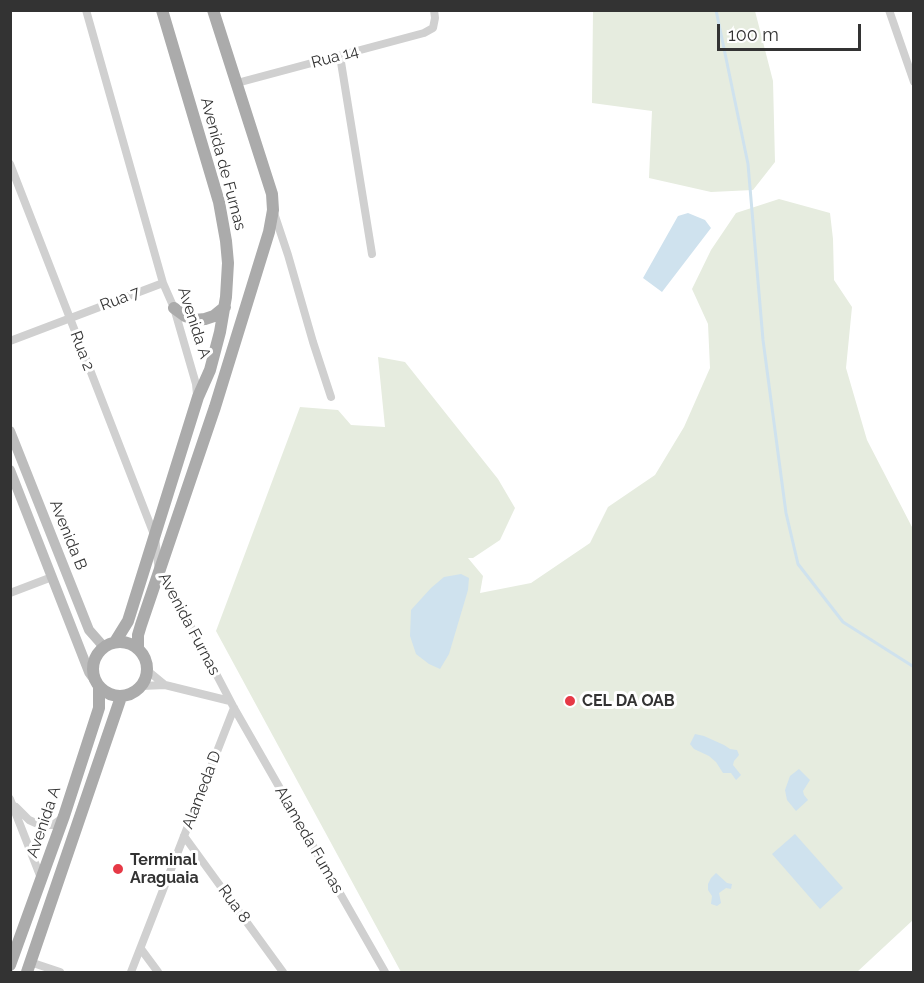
<!DOCTYPE html>
<style>
body{margin:0}
#map{position:relative;width:924px;height:983px;overflow:hidden;background:#fff;font-family:Raleway,sans-serif}
canvas{display:block}
.frame{position:absolute;inset:0;border:12px solid #333;pointer-events:none}
.scale{position:absolute;left:717px;top:24px;width:144px;height:27px;box-sizing:border-box;border:3px solid #333;border-top:0;padding-left:8px;font-size:18px;line-height:21px;white-space:nowrap;color:#333;-webkit-text-stroke:4px #fff;paint-order:stroke}
</style>
<div id="map">
<canvas width="924" height="983"></canvas>
<div class="frame"></div>
<div class="scale">100 m</div>
</div>
<script>
const ctx = document.querySelector('canvas').getContext('2d');
ctx.lineJoin = 'round';
function fillPath(path, color) { ctx.fillStyle = color; ctx.fill(path, 'evenodd'); }
const poly = rows => new Path2D(rows.map(r => 'M' + r).join(''));
function stroke(path, color, width, dash) { ctx.strokeStyle = color; ctx.lineWidth = width; ctx.lineCap = dash ? 'butt' : 'round'; ctx.setLineDash(dash || []); ctx.stroke(path); }
function label(font, color, halo, rows, align = 'center') {
  ctx.font = font + ' Raleway,sans-serif'; ctx.lineWidth = 6; ctx.setLineDash([]); ctx.textBaseline = 'middle'; ctx.strokeStyle = halo; ctx.fillStyle = color; for (const [text, x, y, turn = 0] of rows) {
    ctx.save(); ctx.translate(x, y); ctx.rotate((+turn || 0) * Math.PI / 180); ctx.textAlign = isNaN(turn) ? turn : align; if (halo) ctx.strokeText(text, 0, 0); ctx.fillText(text, 0, 0); ctx.restore();
  }
}
fillPath(poly([
 [593,11,755,11,773,81,775,162,753,190,711,192,649,178,652,111,592,103],
 [779,199,830,213,833,239,834,280,852,307,846,368,867,440,913,529,913,920,857,972,401,972,216,631,300,407,338,410,351,425,385,427,378,357,405,362,498,479,515,508,500,540,473,558,468,558,483,576,480,593,531,583,590,543,608,507,655,475,684,427,710,368,708,324,692,289,711,250,736,213]
]), '#e6ecdf');
fillPath(poly([
 [688,213,705,220,711,228,662,292,643,278,678,216],
 [461,574,469,578,468,590,449,654,440,669,429,664,416,654,410,636,411,610,431,588,444,577],
 [695,734,704,736,724,745,730,749,737,750,739,755,734,761,733,765,741,775,736,780,731,773,723,773,716,762,709,756,694,749,690,744],
 [799,769,810,780,803,791,804,795,808,800,796,811,787,800,785,790,790,776],
 [795,834,843,888,820,909,772,854],
 [716,873,727,883,732,884,731,889,726,888,719,893,721,903,717,906,711,904,712,896,708,890,708,884,711,878]
]), '#cfe2ee');
stroke(poly([
 [716,10,748,164,763,340,786,513,798,564,843,622,914,667]
]), '#cfe2ee', 3);
stroke(poly([
 [86,10,163,283,174,308,196,384,197,395],
 [889,10,914,82],
 [340,56,372,254],
 [237,83,424,33,433,28,435,18,434,10],
 [10,164,155,537,159,572,199,641,234,708,385,972],
 [274,213,288,255,313,342,331,397],
 [10,341,163,283],
 [10,593,52,577],
 [148,671,165,685],
 [142,686,165,685,230,701],
 [10,799,41,878],
 [16,807,29,820,40,825,53,825,61,819],
 [184,836,283,972],
 [141,949,158,972],
 [30,962,60,972],
 [131,972,234,708]
]), '#d0d0d0', 8);
stroke(poly([
 [10,431,89,630,104,647],
 [10,470,89,672,94,679]
]), '#bdbdbd', 10);
stroke(poly([
 [174,308,185,316,195,320,205,319,214,316,225,307],
 '93 669a27 27 0 1 1 54 0a27 27 0 1 1-54 0Z',
 [115,642,128,621,198,397,210,370,220,332,226,297,228,263,226,241,219,202,162,10],
 [138,648,138,635,141,625,215,407,269,232,273,210,272,194,213,10],
 [10,965,64,816,99,708,99,687],
 [27,972,121,697]
]), '#ababab', 12);
for (const [x, y, r, color] of [
 [570,701,6,"#e63946"],
 [118,869,6,"#e63946"]
]) { const dot = new Path2D(); dot.arc(x, y, r, 0, 2 * Math.PI); ctx.fillStyle = color; ctx.fill(dot); stroke(dot, '#fff', 2); }
label('16px', '#333', '#fff', [
 ["Rua 14",335,57,-15],
 ["Avenida de Furnas",223,164,75],
 ["Rua 7",120,299,-21],
 ["Avenida A",194,323,72],
 ["Rua 2",82,351,69],
 ["Avenida B",68,535,68],
 ["Avenida Furnas",189,624,62],
 ["Alameda D",202,790,-69],
 ["Avenida A",44,822,-71],
 ["Alameda Fumas",309,840,60],
 ["Rua 8",234,904,54]
]);
label('bold 16px', '#333', '#fff', [
 ["CEL DA OAB",582,701],
 ["Terminal",130,860],
 ["Araguaia",130,878]
], 'left');
</script>
